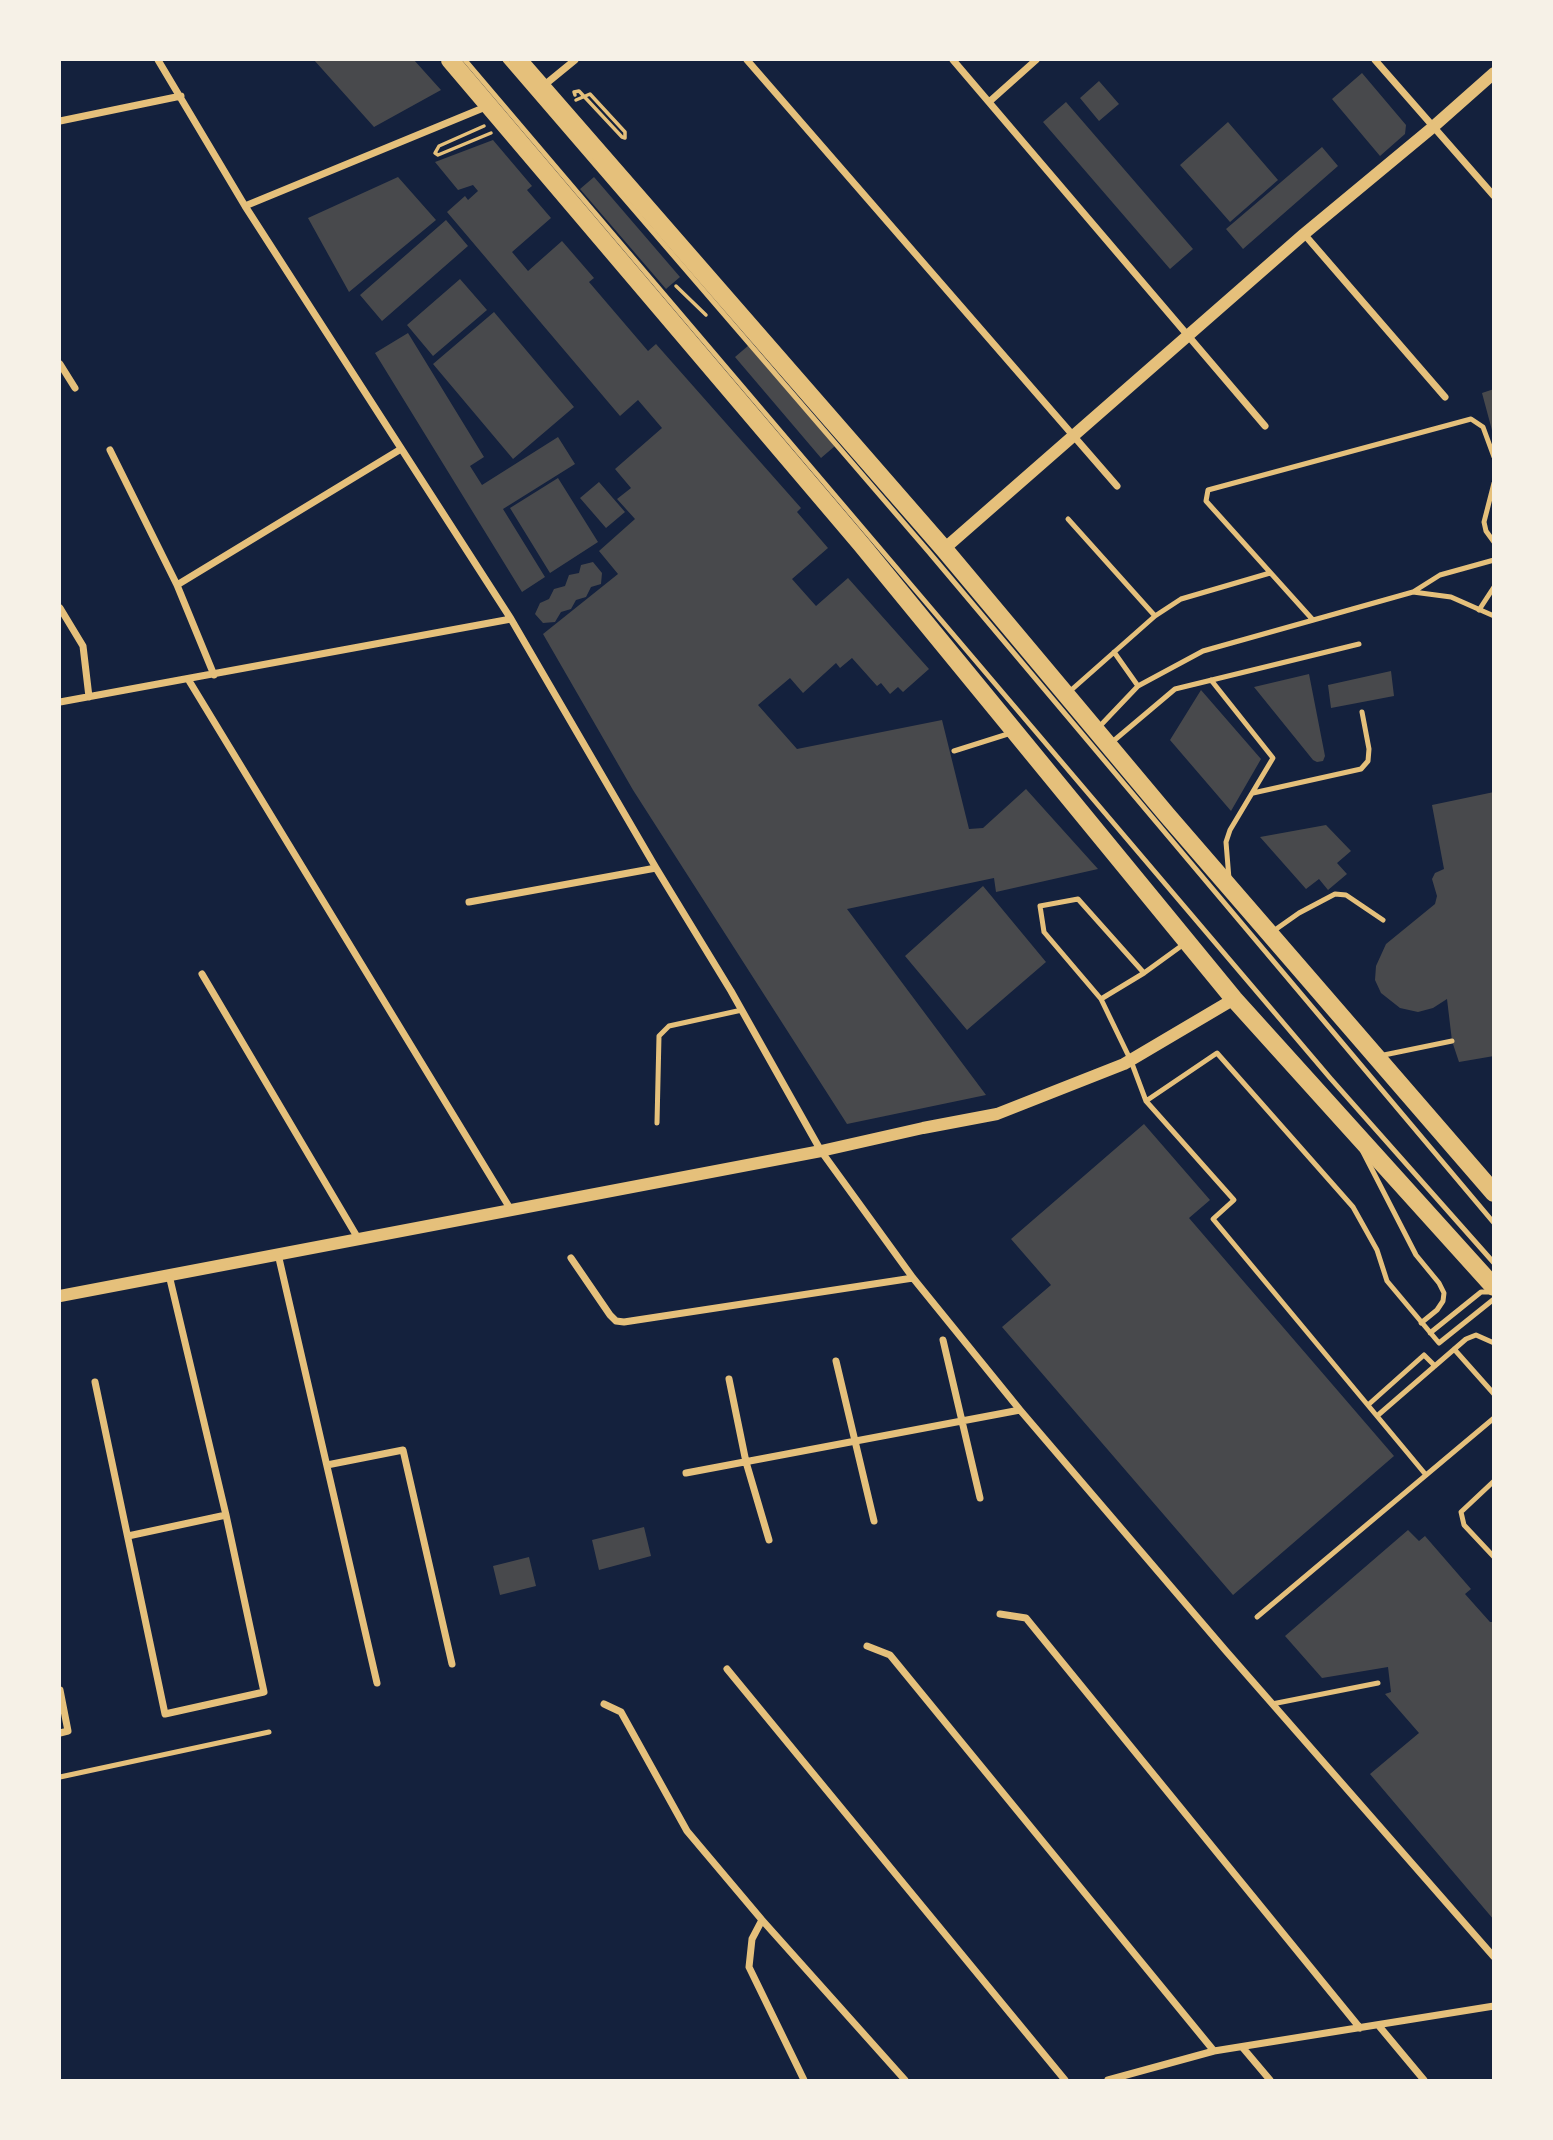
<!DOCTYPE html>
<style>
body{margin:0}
#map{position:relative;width:1553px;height:2140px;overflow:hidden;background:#14213d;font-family:Helvetica,sans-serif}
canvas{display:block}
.frame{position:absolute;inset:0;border:61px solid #f6f1e7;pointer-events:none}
</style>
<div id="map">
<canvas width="1553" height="2140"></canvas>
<div class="frame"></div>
</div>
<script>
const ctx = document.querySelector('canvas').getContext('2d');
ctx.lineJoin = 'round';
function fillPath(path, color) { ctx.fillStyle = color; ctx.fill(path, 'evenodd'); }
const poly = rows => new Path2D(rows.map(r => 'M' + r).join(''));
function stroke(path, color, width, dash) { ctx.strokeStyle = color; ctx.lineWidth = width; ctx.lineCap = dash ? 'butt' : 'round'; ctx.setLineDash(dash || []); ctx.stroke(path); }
fillPath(poly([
 [314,60,414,60,441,90,374,127],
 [1362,73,1406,125,1405,134,1380,156,1332,99],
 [1099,81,1119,104,1099,121,1080,98],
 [1066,102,1193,249,1170,269,1043,122],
 [1228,122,1278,180,1230,222,1180,165],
 [493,140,532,186,527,190,551,218,512,252,528,271,562,241,594,278,589,282,648,351,656,344,801,508,797,512,828,548,792,579,816,606,848,578,929,669,903,692,898,687,890,694,881,683,877,686,852,658,840,668,836,663,803,693,790,678,758,705,797,749,942,720,969,829,983,828,1026,789,1098,869,996,892,994,878,847,909,986,1095,847,1124,633,790,543,634,618,574,599,551,635,519,617,499,631,488,615,469,662,428,638,400,620,416,447,212,465,196,468,200,478,191,473,185,458,190,435,162],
 [1322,147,1338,166,1243,249,1226,229],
 [398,177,436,220,349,292,308,218],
 [594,177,680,277,666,289,580,189],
 [446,220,468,246,382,321,360,295],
 [460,279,487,310,433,356,407,325],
 [494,312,574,407,513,459,433,364],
 [408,333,484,457,470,466,482,485,558,437,575,464,503,509,545,577,522,592,375,353],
 [749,345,835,446,821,458,735,357],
 [1494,389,1494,433,1493,434,1482,393],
 [558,478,598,542,550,573,510,508],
 [599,482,625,512,606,528,580,498],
 [593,562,602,573,601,584,591,587,586,597,576,600,571,609,561,612,555,622,543,623,535,614,540,603,549,599,554,589,565,586,569,575,579,573,581,565],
 [1391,671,1394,696,1331,708,1328,685],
 [1309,674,1325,756,1323,761,1317,762,1313,760,1254,687],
 [1201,690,1261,759,1231,811,1170,740],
 [1494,792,1494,1056,1459,1062,1452,1041,1447,999,1433,1008,1418,1012,1400,1008,1381,993,1375,980,1376,966,1386,944,1435,904,1437,896,1432,879,1435,873,1444,869,1432,805],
 [1326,825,1351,851,1337,863,1347,874,1328,890,1319,879,1306,889,1260,837],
 [983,886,1046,962,967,1030,905,956],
 [1144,1124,1210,1200,1189,1218,1394,1456,1233,1595,1002,1327,1051,1285,1011,1239],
 [644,1527,651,1556,599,1570,592,1540],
 [1408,1530,1419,1541,1425,1536,1471,1589,1465,1594,1490,1622,1494,1622,1494,1920,1370,1774,1419,1733,1385,1694,1391,1692,1388,1667,1322,1678,1285,1636],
 [529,1557,536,1586,500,1595,493,1566]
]), '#48494c');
stroke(poly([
 [575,95,574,92,579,91,622,137,625,138,625,132,590,94,576,100],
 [484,126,439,146,435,153,438,155,491,133],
 [676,286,706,315]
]), '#e5c07b', 3.5);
stroke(poly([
 [465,60,1331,1079,1494,1263],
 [505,60,928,551,1494,1223],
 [1494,483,1484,522,1486,531,1494,542],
 [1068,519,1155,616],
 [1413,592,1440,575,1494,560],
 [1479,610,1494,587],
 [1313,620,1206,501,1208,490,1471,419,1483,427,1494,457],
 [1114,652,1138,686,1203,651,1413,592,1451,597,1494,616],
 [1211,680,1273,758,1230,830,1226,842,1229,879],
 [1069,692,1155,616,1181,599,1270,573],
 [1099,727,1138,686],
 [1111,743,1175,689,1359,644],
 [954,751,1011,733],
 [1253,793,1361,769,1368,761,1369,749,1362,712],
 [1272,932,1299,913,1335,894,1346,895,1383,920],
 [1184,944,1144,973,1078,899,1040,906,1044,932,1101,999,1131,1061,1146,1101,1234,1200,1213,1219,1426,1475],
 [1101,999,1144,973],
 [1379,1056,1452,1041],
 [1146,1101,1217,1053,1353,1207,1377,1250,1387,1281,1439,1343,1494,1299],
 [657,1123,659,1036,669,1026,742,1010],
 [1363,1152,1416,1255,1439,1283,1444,1293,1443,1301,1437,1310,1421,1323],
 [1430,1333,1481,1292,1494,1292],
 [1454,1349,1494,1394],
 [1368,1405,1424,1355,1435,1366],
 [1377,1416,1466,1339,1476,1335,1494,1343],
 [1494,1481,1461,1512,1464,1525,1494,1557],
 [1257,1617,1494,1418],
 [1272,1704,1378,1683],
 [60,1777,269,1732]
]), '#e5c07b', 5);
stroke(poly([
 [158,60,245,206,511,619,656,868,731,991,821,1151,913,1278,1020,1410,1226,1651,1494,1957],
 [747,60,1117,486],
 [953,60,1265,426],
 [1375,60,1494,196],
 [542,87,575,60],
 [989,102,1036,60],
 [60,121,181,96],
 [245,206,488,106],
 [1304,234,1445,397],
 [60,364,75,388],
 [110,450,177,585,214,675],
 [177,585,401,449],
 [60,608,83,646,89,697],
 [188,679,511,1210],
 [60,702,511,619],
 [469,902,656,868],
 [202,974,359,1240],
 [278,1254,377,1683],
 [571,1258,610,1315,616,1321,624,1322,913,1278],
 [943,1340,980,1498],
 [836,1361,874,1521],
 [729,1379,746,1462,769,1540],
 [95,1382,165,1714,264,1692,226,1515,169,1275],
 [327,1465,403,1450,452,1664],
 [686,1473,1020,1410],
 [128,1536,226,1515],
 [1000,1614,1026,1618,1360,2028],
 [867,1646,890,1655,1214,2051],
 [727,1669,1065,2080],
 [60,1690,68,1731,60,1733],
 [604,1704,621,1712,687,1831,762,1920,905,2080],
 [762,1920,752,1939,749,1967,804,2080],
 [1379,2026,1424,2080],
 [1243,2048,1270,2080],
 [1108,2080,1214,2051,1494,2006]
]), '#e5c07b', 7);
stroke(poly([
 [944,549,1304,234,1433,127,1494,73],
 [60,1296,821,1151,923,1128,997,1114,1124,1064,1234,999]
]), '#e5c07b', 12);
stroke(poly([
 [450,60,861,544,1234,999,1494,1287],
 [518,60,944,549,1167,815,1494,1193]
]), '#e5c07b', 18);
</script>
